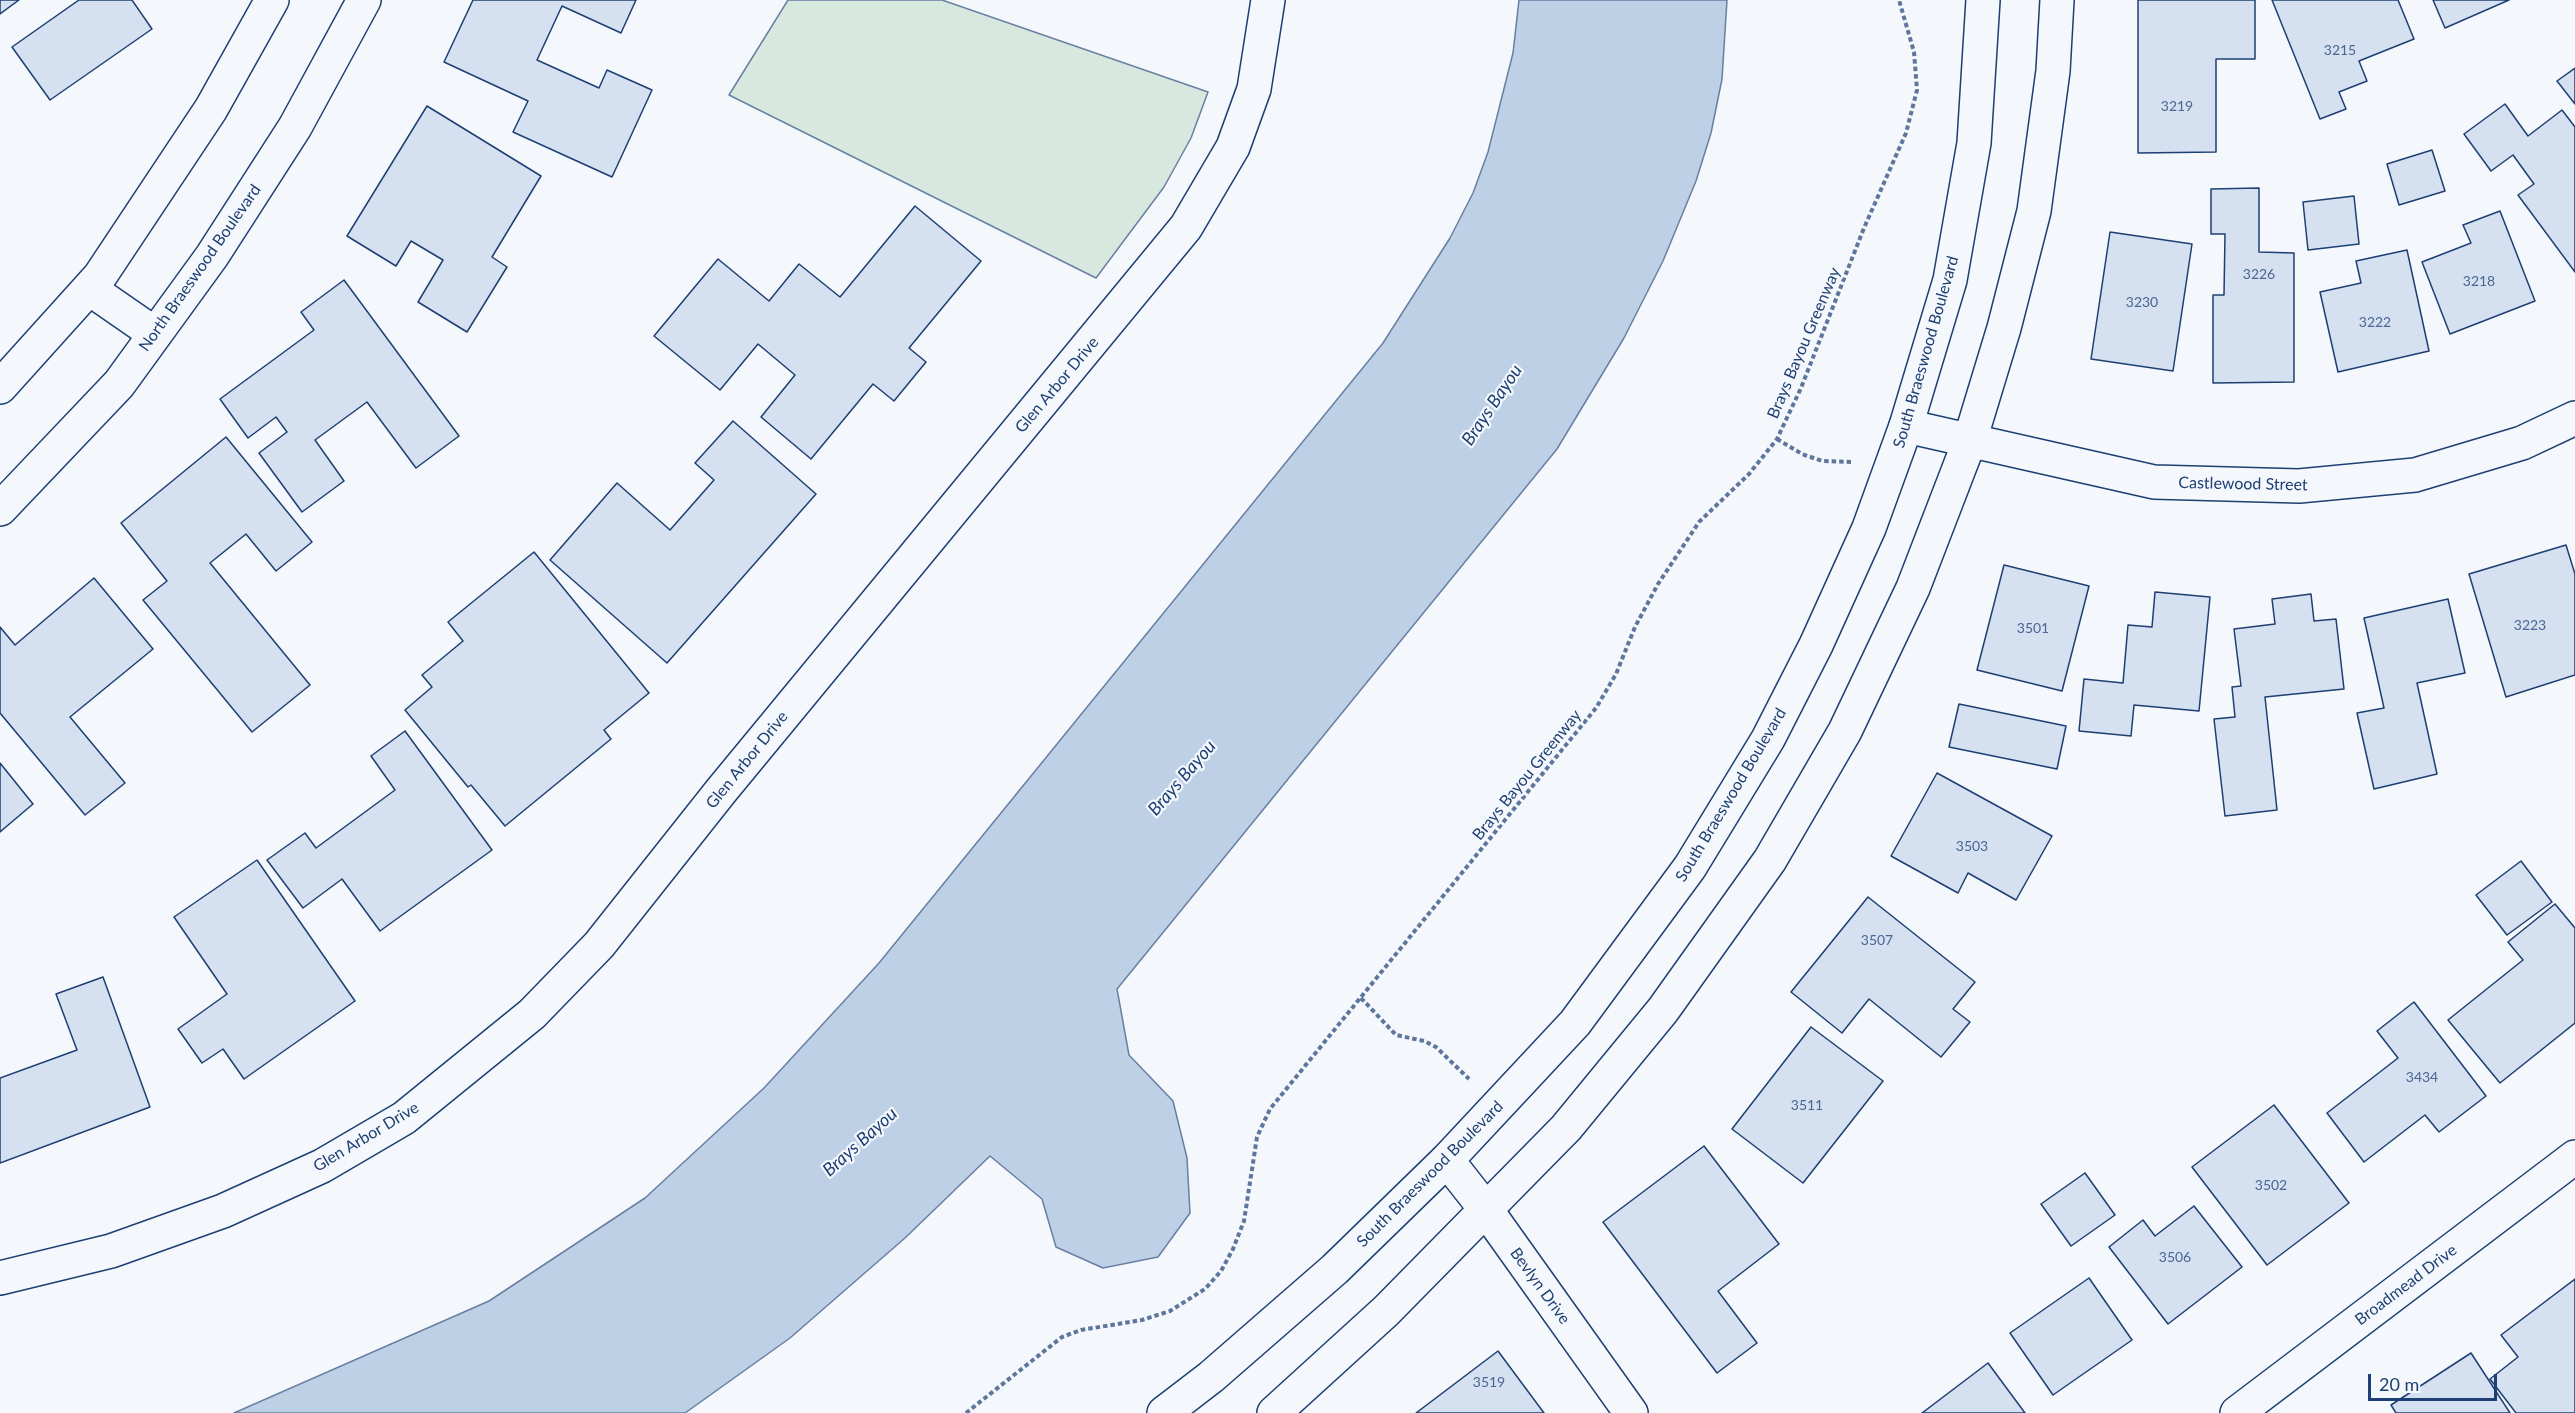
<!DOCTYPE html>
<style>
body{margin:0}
#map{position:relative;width:2575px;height:1413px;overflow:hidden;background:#f4f7fb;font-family:Lato,sans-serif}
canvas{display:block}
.scale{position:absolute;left:2368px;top:1374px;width:129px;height:27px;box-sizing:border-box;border:3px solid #1d3f73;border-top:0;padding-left:8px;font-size:18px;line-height:21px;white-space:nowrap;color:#1d3f73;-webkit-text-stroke:4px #f4f7fb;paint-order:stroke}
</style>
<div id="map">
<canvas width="2575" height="1413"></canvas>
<div class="scale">20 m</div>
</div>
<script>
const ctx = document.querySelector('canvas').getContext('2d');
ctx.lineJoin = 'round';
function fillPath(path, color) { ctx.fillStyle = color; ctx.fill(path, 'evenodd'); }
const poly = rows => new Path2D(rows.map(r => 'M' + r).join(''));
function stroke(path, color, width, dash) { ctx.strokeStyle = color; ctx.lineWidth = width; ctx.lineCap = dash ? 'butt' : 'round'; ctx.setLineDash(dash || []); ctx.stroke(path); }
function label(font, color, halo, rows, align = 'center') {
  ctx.font = font + ' Lato,sans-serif'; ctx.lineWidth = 4.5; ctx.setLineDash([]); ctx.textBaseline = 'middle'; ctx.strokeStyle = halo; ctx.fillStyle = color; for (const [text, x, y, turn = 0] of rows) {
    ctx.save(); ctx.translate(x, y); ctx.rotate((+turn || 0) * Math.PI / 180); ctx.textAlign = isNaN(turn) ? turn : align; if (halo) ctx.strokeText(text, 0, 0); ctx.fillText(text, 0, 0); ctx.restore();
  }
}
const green = poly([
 [788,0,942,0,1208,92,1191,138,1164,187,1096,278,729,95,788,0]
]);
fillPath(green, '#d7e8df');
stroke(green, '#687fa3', 1.5);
const water = poly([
 [1519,0,1727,0,1722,79,1711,133,1696,181,1663,261,1624,338,1557,449,1117,989,1129,1055,1173,1101,1187,1158,1190,1213,1158,1257,1103,1268,1056,1247,1042,1199,990,1156,905,1238,790,1338,685,1413,234,1413,489,1301,645,1198,764,1088,879,963,1383,343,1450,238,1473,193,1488,152,1513,53,1519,0]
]);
fillPath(water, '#bed0e5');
stroke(water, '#687fa3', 1.5);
const building = poly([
 [0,0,19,0,0,14,0,0],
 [79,0,132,0,152,29,50,100,12,47,79,0],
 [473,0,636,0,621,33,562,6,537,60,599,88,607,70,652,90,612,177,513,132,528,101,444,62,473,0],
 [2138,0,2255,0,2255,59,2216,59,2216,152,2138,153,2138,0],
 [2272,0,2398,0,2414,39,2359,61,2367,81,2339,92,2346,109,2320,119,2272,0],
 [2433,0,2509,0,2445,28,2433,0],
 [2575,68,2575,104,2557,81,2575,68],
 [2505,104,2528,136,2562,110,2575,127,2575,272,2518,195,2534,184,2513,155,2491,171,2464,134,2505,104],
 [427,106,541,176,492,257,507,267,467,332,418,302,443,260,411,241,396,266,347,236,427,106],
 [2432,150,2445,191,2399,205,2387,164,2432,150],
 [2259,188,2259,252,2294,253,2294,382,2213,383,2213,295,2224,295,2225,234,2211,234,2211,189,2259,188],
 [2354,196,2359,244,2308,250,2303,202,2354,196],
 [915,206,981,261,909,348,926,362,894,401,873,384,811,459,761,417,795,375,758,344,720,390,654,336,718,259,769,301,799,264,840,297,915,206],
 [2500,211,2535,301,2450,334,2422,262,2471,243,2463,225,2500,211],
 [2110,232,2192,244,2173,371,2091,359,2110,232],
 [2407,250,2429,351,2338,372,2320,292,2361,283,2356,261,2407,250],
 [344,280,459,436,416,468,367,402,315,440,344,481,302,512,259,453,287,432,276,417,248,438,220,399,314,330,301,312,344,280],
 [733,421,816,494,667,663,550,560,617,483,670,530,714,480,695,463,733,421],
 [226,437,312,542,276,571,246,534,210,563,310,685,252,732,143,600,167,581,121,523,226,437],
 [2566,545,2575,574,2575,675,2506,697,2469,574,2566,545],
 [534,552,649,693,604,730,611,739,505,826,471,785,468,787,405,710,432,687,422,675,463,641,448,622,534,552],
 [2004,565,2089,586,2062,691,1977,670,2004,565],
 [94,578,153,649,70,717,125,783,85,815,0,713,0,627,15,645,94,578],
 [2155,592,2210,597,2199,711,2134,705,2131,736,2079,731,2084,679,2123,683,2128,625,2152,627,2155,592],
 [2311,594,2314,621,2336,619,2344,689,2265,697,2277,810,2225,816,2214,719,2235,717,2232,687,2241,686,2234,629,2275,624,2272,599,2311,594],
 [2448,599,2465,673,2417,683,2437,774,2374,789,2357,713,2384,708,2364,618,2448,599],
 [1959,704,2066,726,2057,769,1949,747,1959,704],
 [405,731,492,850,380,931,342,879,303,908,267,860,305,833,316,848,395,790,371,756,405,731],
 [0,763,33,804,0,832,0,763],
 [1937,773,2052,836,2016,900,1968,873,1958,893,1891,856,1937,773],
 [257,860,355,1001,244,1079,223,1049,202,1063,178,1029,227,994,174,917,257,860],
 [2521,861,2552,902,2507,935,2476,895,2521,861],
 [1868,897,1975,982,1953,1009,1970,1022,1941,1057,1869,999,1842,1033,1791,992,1868,897],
 [2555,904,2575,928,2575,1023,2500,1083,2448,1020,2523,960,2508,942,2555,904],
 [103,977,150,1107,0,1163,0,1078,77,1050,56,994,103,977],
 [2414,1002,2486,1096,2439,1132,2425,1115,2364,1162,2327,1113,2398,1058,2377,1031,2414,1002],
 [1811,1027,1883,1081,1803,1183,1732,1129,1811,1027],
 [2274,1105,2349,1203,2267,1265,2192,1167,2274,1105],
 [1704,1146,1779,1244,1718,1291,1757,1343,1717,1373,1603,1222,1704,1146],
 [2085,1173,2115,1215,2071,1246,2041,1204,2085,1173],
 [2194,1206,2242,1267,2168,1324,2109,1247,2143,1220,2155,1236,2194,1206],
 [2089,1278,2132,1340,2053,1395,2010,1333,2089,1278],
 [2575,1279,2575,1413,2516,1413,2490,1379,2518,1357,2501,1335,2575,1279],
 [1498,1351,1544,1413,1416,1413,1498,1351],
 [2471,1353,2510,1413,2396,1413,2391,1405,2471,1353],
 [1988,1363,2025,1413,1922,1413,1988,1363]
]);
fillPath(building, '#d5e0f0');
stroke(building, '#1d3f73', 1.5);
const street = poly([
 [1906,426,2154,482,2299,486,2415,475,2522,443,2575,418],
 [1447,1160,1487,1211,1631,1413],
 [0,1278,111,1251,223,1211,322,1166,404,1118,532,1014,599,945,721,791,1186,227,1233,147,1254,89,1268,0],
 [2237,1413,2575,1157]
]);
const secondary = poly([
 [90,289,155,334],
 [0,387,100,276,211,109,272,0],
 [0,509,119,384,212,256,295,127,364,0],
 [1164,1413,1211,1377,1335,1269,1447,1160,1575,1023,1690,867,1768,739,1816,645,1869,528,1906,426,1950,280,1974,143,1983,0],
 [1274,1413,1386,1311,1566,1128,1663,1010,1770,860,1845,731,1913,588,1970,440,2004,328,2034,211,2053,71,2057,0]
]);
stroke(street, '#1d3f73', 36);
stroke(secondary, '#1d3f73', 36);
stroke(poly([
 [1777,439,1802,454,1822,461,1851,462],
 [1361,998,1396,1035,1424,1041,1436,1047,1469,1079],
 [966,1413,1062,1337,1081,1330,1142,1320,1170,1311,1205,1289,1221,1271,1233,1249,1244,1221,1257,1137,1270,1109,1596,708,1616,674,1635,627,1658,584,1699,522,1749,474,1777,439,1801,388,1864,228,1906,133,1917,90,1914,52,1899,0]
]), '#5e769c', 4, [4.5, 3]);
stroke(street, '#f4f7fb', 33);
stroke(secondary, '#f4f7fb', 33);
label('14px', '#4b6792', null, [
 ["3215",2340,50],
 ["3219",2177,106],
 ["3226",2259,274],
 ["3218",2479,281],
 ["3230",2142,302],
 ["3222",2375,322],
 ["3223",2530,625],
 ["3501",2033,628],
 ["3503",1972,846],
 ["3507",1877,940],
 ["3434",2422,1077],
 ["3511",1807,1105],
 ["3502",2271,1185],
 ["3506",2175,1257],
 ["3519",1489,1382]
]);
label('16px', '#1d3f73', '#f4f7fb', [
 ["North Braeswood Boulevard",200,268,-55],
 ["Brays Bayou Greenway",1804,343,-67],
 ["South Braeswood Boulevard",1926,352,-74],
 ["Glen Arbor Drive",1057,385,-50],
 ["Castlewood Street",2243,484,1],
 ["Glen Arbor Drive",747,760,-51],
 ["Brays Bayou Greenway",1527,775,-51],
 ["South Braeswood Boulevard",1731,795,-59],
 ["Glen Arbor Drive",366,1137,-31],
 ["South Braeswood Boulevard",1430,1174,-45],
 ["Broadmead Drive",2406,1285,-37],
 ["Bevlyn Drive",1540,1286,54]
]);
label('italic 18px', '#1d3f73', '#f4f7fb', [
 ["Brays Bayou",1492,405,-56],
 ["Brays Bayou",1182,778,-49],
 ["Brays Bayou",860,1142,-42]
]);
</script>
